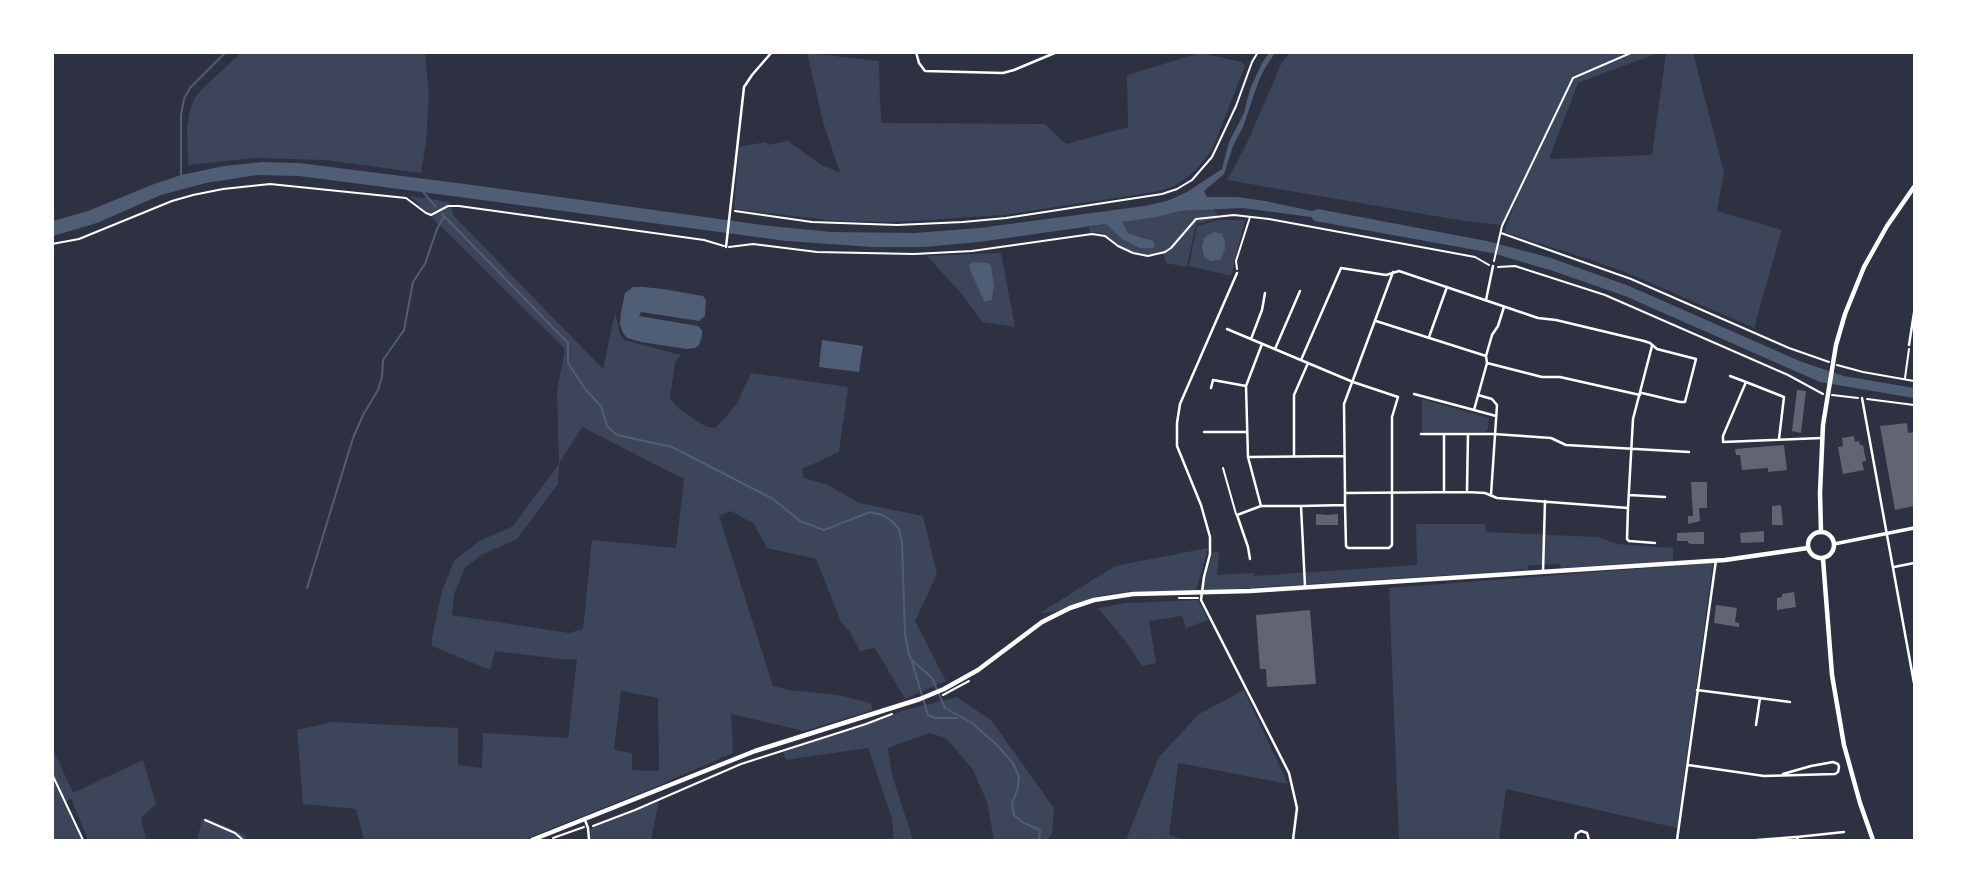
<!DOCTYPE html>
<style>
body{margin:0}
#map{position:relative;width:1967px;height:893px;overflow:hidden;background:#2d3142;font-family:Signika,sans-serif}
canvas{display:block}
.frame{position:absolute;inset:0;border:54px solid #fff;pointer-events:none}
</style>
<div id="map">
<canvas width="1967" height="893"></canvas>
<div class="frame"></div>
</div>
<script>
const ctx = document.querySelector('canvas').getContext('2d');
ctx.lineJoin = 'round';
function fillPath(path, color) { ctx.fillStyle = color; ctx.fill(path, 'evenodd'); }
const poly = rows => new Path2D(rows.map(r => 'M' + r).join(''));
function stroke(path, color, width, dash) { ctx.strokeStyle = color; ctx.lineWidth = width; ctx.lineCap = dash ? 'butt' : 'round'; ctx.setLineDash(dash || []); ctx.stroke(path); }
fillPath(poly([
 [242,52,425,53,429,96,426,143,421,173,325,160,255,158,188,165,187,129,189,114,194,99,203,88],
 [1636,52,1658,53,1578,83,1549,159,1652,155,1666,53,1693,53,1724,172,1717,211,1782,230,1754,328,1630,274,1588,259,1504,232,1516,200,1574,79],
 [807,53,879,61,880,102,876,103,880,103,882,123,1045,124,1066,144,1128,127,1127,75,1200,53,1242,62,1245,66,1212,150,1196,170,1175,186,1155,192,1003,215,897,222,837,221,734,209,739,147,766,142,767,145,788,141,820,164,840,173,823,122],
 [1290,53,1631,53,1573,77,1502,225,1464,221,1227,180,1246,145,1282,62],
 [410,196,449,202,454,216,603,369,615,313,620,334,624,340,681,355,675,362,670,398,678,408,705,426,715,428,727,416,737,403,751,373,848,387,839,452,802,469,804,478,828,485,859,503,923,516,937,574,915,621,946,681,905,699,875,648,860,651,850,632,841,622,816,559,767,548,754,524,731,511,719,516,773,686,789,690,838,695,871,703,873,710,804,731,731,714,733,753,648,790,523,840,364,840,356,809,303,804,297,730,332,722,458,728,458,765,482,768,483,733,568,738,577,659,560,659,495,651,490,670,432,646,432,638,442,591,454,561,478,542,513,526,559,464,557,391,565,349],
 [582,427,684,479,676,548,592,540,583,629,569,633,452,615,454,594,465,568,481,555,517,539,558,484,559,464],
 [621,691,658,698,659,771,632,770,632,753,614,750],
 [1214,209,1219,218,1196,224,1187,267,1166,263,1163,252,1148,255,1133,252,1118,245,1102,233,1090,232,1089,227,1106,224,1122,239,1139,248,1149,239,1128,233,1121,222,1157,217,1180,211],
 [1219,220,1245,220,1231,276,1189,266,1197,226],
 [1001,253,1015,327,982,322,960,292,927,256],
 [1422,399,1489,418,1488,429,1485,432,1422,432],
 [1416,524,1485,524,1486,532,1598,537,1617,544,1673,548,1673,561,1561,568,1560,564,1537,565,1528,566,1528,570,1202,591,1213,551,1219,553,1217,575,1254,573,1254,576,1417,565],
 [1208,548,1196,591,1133,591,1111,594,1091,598,1054,612,1040,613,1115,566],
 [1713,563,1677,828,1506,789,1499,840,1399,840,1389,588],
 [1198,600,1208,620,1186,628,1182,616,1149,621,1156,663,1142,666,1126,642,1098,608,1126,603],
 [1244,690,1288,784,1178,763,1169,835,1184,840,1156,840,1151,838,1150,840,1126,840,1159,757,1199,714],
 [957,697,992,721,1054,808,1052,833,1048,840,994,840,987,802,973,770,946,738,929,733,888,748,892,775,911,833,912,840,894,840,892,818,868,748,786,760,783,752,905,710],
 [52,747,73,793,143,760,156,804,141,818,146,840,88,840,71,798,65,803,82,840,53,840],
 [659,801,651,840,590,840,591,828],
 [206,818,245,835,246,840,197,840,202,820]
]), '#3c4559');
fillPath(poly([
 [1269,53,1275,53,1265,68,1259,80,1243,127,1233,146,1224,174,1204,191,1207,197,1237,197,1265,201,1312,211,1318,209,1487,241,1551,258,1629,286,1802,362,1844,376,1914,388,1914,398,1820,382,1625,296,1553,271,1492,253,1315,221,1311,217,1242,208,1180,211,1157,217,1122,222,1128,233,1153,241,1155,244,1153,248,1139,248,1122,239,1106,224,979,242,924,247,872,247,786,241,422,192,299,176,257,175,206,183,161,195,97,223,53,236,53,221,88,211,154,184,181,175,224,166,262,162,299,163,465,184,770,226,832,232,914,233,979,228,1144,206,1167,201,1187,192,1222,169,1229,142,1244,113,1250,89,1262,63],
 [1214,232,1222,234,1225,242,1225,249,1220,260,1211,261,1204,257,1202,247,1204,238],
 [972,262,987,263,991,266,994,286,992,300,985,302,983,299,971,272,969,266],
 [633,287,643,287,663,289,703,296,706,300,705,316,699,321,641,312,639,316,698,326,702,330,702,336,699,345,695,348,687,349,641,342,627,338,623,333,620,324,621,312,625,293],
 [822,340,863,346,859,372,819,367]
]), '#4f5d75');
stroke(poly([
 [181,175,181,115,184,99,190,88,226,52],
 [423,192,436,207],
 [442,214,568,343,568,363,586,390,601,406,607,426,617,435,672,447,773,499,800,521,824,530,870,512,882,515,892,521,899,529,902,542,905,635,909,655,912,660,932,678,945,708,972,723,996,744,1013,763,1019,777,1018,787,1012,804,1014,815,1022,822,1040,830,1039,840],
 [307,588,353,438,363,415,378,390,382,377,383,360,404,330,413,282,425,264,437,229,444,216],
 [912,662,928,715,935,718,958,718]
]), '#4f5d75', 2);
fillPath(poly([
 [1797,390,1806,391,1801,433,1792,431],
 [1907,423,1908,433,1914,432,1914,506,1895,510,1880,426],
 [1854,436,1855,442,1859,441,1860,445,1863,445,1866,461,1862,462,1864,470,1843,474,1838,447,1843,446,1842,438],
 [1784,445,1787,470,1768,472,1768,468,1742,470,1740,455,1736,455,1735,449],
 [1691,482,1707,482,1707,508,1699,508,1700,521,1688,524,1688,516,1693,516],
 [1781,505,1783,525,1772,525,1772,506],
 [1316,514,1327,515,1338,514,1338,525,1316,525],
 [1764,531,1764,542,1741,543,1740,533],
 [1700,532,1704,532,1704,544,1691,544,1688,543,1688,541,1677,541,1677,533],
 [1794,592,1796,607,1777,610,1777,598,1782,597,1782,594],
 [1716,605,1737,608,1735,622,1739,623,1739,627,1714,623],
 [1310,610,1316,684,1267,687,1266,669,1260,669,1256,615]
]), '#626471');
stroke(poly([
 [735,211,812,222,897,225,963,222,1006,218,1162,194,1177,189,1192,180,1212,157,1236,106,1252,62,1258,52],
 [1501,233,1631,279,1789,348,1829,362],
 [52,244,79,239,172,201,193,195,223,189,270,184,406,198,426,213,431,215,448,206,459,206,704,240,724,246],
 [729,247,753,244,817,252,914,254,972,251,1092,234,1105,236,1118,246,1133,253,1148,256,1165,252,1171,248,1196,219,1234,215,1269,219,1475,257,1489,265],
 [1494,261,1502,226,1573,78,1633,52],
 [1498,267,1515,266,1605,295,1788,375,1823,394],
 [1237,269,1236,261,1250,217],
 [1837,365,1863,372,1914,381],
 [1905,378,1909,349],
 [1832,395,1858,398],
 [1867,399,1914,405],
 [1179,598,1198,598],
 [943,695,969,681],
 [593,826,635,810,741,764,866,724,892,714],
 [553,838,584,827]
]), '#fff', 2);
stroke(poly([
 [1223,468,1236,514],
 [52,774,83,840],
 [205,820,235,833,243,840]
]), '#fff', 2);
stroke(poly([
 [916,52,919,63,925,71,1003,73,1014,70,1057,52],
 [726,247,744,87,752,75,772,52],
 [1237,273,1180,404,1177,423,1177,446,1201,505,1210,537,1210,554,1204,577,1201,600,1289,773,1297,808,1293,840],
 [1486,300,1493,266],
 [1376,321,1486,356],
 [1227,329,1353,382,1398,397,1392,417,1392,545,1389,548,1348,548,1346,546,1345,505],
 [1429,337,1447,287],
 [1251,339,1262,310,1265,293],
 [1262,344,1246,386,1248,457,1261,506,1301,506],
 [1909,345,1914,313],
 [1275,349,1300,291],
 [1301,360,1341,268,1386,275,1399,271,1538,318,1556,320,1644,341,1650,343,1657,349,1696,359,1685,402,1680,402,1642,393],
 [1487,363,1542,377,1560,377,1640,395],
 [1730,376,1746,382],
 [1211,388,1213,380,1246,386],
 [1414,394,1474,410],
 [1478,395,1492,399,1497,405,1491,495],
 [1862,398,1914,683],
 [1496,416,1474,410,1487,363,1486,356,1492,335,1498,326,1504,307],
 [1204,432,1247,432],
 [1421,434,1494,434,1551,438,1566,445,1689,452],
 [1779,439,1784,397,1746,382,1723,436,1723,442,1822,438],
 [1248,457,1344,456],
 [1294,457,1294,395,1308,363],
 [1467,490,1468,434],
 [1444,491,1444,434],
 [1345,493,1344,404,1393,272],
 [1629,495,1665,497],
 [1628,508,1627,539,1629,541,1655,543],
 [1250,559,1248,547,1237,515,1261,506],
 [1894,567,1914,563],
 [1543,572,1545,501],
 [1305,586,1301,506,1345,505,1345,493,1467,492,1485,493,1497,498,1628,508,1633,419,1652,346],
 [1697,690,1790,702],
 [1756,725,1760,698],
 [1688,765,1764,776,1835,774,1838,772,1839,767,1838,764,1833,762,1811,766,1783,774],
 [585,820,588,828,589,840],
 [1575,840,1576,834,1581,831,1587,833,1589,840],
 [1677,840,1716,560],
 [1757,840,1796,837],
 [1798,840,1797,837,1844,832]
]), '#fff', 2.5);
stroke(poly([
 [1834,544,1914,528]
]), '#fff', 3.5);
stroke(poly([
 [532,840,755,751,920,699,944,689,978,670,1042,622,1070,608,1094,600,1133,594,1250,591,1725,560,1808,548]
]), '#fff', 4.5);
stroke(poly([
 '1808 545a13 13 0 1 1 26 0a13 13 0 1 1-26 0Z',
 [1821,532,1820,493,1823,425,1836,345,1845,314,1864,267,1887,226,1914,187],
 [1823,559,1832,675,1844,745,1860,803,1873,840]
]), '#fff', 4.5);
</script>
